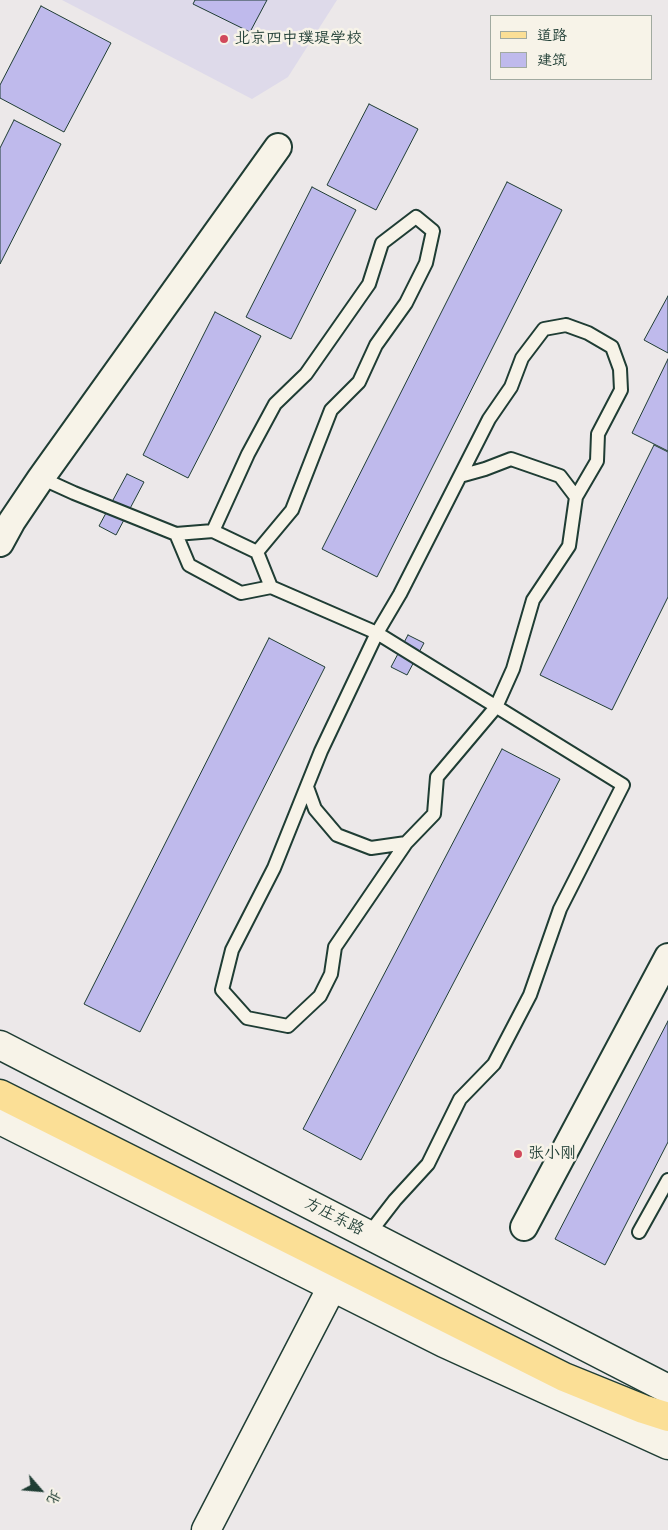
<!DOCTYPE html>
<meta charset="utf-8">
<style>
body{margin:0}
#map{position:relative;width:668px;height:1530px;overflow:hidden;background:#ece8e9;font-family:Sriracha,"LXGW WenKai TC",sans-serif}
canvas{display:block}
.legend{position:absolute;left:490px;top:15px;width:162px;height:65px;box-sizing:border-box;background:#f7f3e8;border:1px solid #a1aaa0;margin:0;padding:6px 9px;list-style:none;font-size:15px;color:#1f3d34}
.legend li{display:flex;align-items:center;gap:10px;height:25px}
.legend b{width:25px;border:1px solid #a1aaa0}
.north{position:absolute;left:15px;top:1465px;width:50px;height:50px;-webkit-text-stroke:4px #f7f3e8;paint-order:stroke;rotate:117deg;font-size:14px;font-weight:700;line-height:20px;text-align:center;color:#1f3d34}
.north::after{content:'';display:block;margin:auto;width:18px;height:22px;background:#1f3d34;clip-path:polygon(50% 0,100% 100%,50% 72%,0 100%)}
</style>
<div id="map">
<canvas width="668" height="1530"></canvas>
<ul class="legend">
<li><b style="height:6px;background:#fbdf96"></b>道路</li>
<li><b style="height:14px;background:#bfbaec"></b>建筑</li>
</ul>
<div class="north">北</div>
</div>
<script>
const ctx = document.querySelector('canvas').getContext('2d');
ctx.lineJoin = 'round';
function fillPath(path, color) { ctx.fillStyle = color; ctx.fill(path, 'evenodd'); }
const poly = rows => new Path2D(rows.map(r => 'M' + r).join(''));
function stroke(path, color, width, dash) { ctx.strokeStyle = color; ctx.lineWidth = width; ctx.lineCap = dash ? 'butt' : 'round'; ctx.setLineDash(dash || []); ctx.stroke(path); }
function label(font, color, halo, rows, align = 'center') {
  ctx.font = font + ' Sriracha,"LXGW WenKai TC",sans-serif'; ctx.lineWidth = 5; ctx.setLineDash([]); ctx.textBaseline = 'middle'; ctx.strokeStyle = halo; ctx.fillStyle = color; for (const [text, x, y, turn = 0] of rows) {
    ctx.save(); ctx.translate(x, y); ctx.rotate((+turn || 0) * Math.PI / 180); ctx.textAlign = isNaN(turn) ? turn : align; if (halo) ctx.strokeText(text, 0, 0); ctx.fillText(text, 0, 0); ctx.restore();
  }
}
fillPath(poly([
 [62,0,337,0,288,77,252,99]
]), '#dedaea');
const building = poly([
 [195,0,267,0,250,32,193,4,195,0],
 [41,6,111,43,64,132,0,98,0,85,41,6],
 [369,104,418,129,376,210,327,185,369,104],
 [14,120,61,144,0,264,0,148,14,120],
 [507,182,562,210,377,577,322,549,507,182],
 [312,187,356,210,291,339,246,317,312,187],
 [668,296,668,353,644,340,668,296],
 [215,312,261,336,188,478,143,455,215,312],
 [668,359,668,451,632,433,668,359],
 [654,445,668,452,668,597,612,710,540,675,654,445],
 [127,474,144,482,116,535,99,526,127,474],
 [408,635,424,643,407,675,391,667,408,635],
 [269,638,325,667,140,1032,84,1004,269,638],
 [502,749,560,779,361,1160,303,1129,502,749],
 [668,1021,668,1142,605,1265,555,1239,668,1021]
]);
fillPath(building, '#bfbaec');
stroke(building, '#1f3d34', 1);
const lane = poly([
 [566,325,588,333,612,347,620,369,621,390,598,434,597,461,576,497,569,546,533,600,513,669,496,707,437,777,434,814,406,843,335,947,331,974,320,996,288,1026,247,1018,222,990,232,950,274,868,321,751,377,633,400,594,489,419,511,387,522,358,544,329,566,325],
 [460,476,485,469,511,459,560,476,576,497],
 [41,478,74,493,176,534,189,565,241,593,271,587,377,633,623,785,560,909,530,995,494,1064,460,1099,428,1164,395,1200,368,1235],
 [213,531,248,454,275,404,306,374,369,284,382,243,416,217,433,231,426,263,406,303,376,345,359,382,331,410,292,510,257,552],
 [176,534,213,531,257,552,271,587],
 [307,787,315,809,337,835,371,848,406,843],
 [639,1232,668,1180]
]);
const street = poly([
 [0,543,12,521,41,478,278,147],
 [524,1227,668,957]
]);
const secondary = poly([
 [0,1045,668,1389],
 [0,1120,444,1343,668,1445],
 [206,1530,332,1287]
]);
const primary = poly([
 [0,1094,564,1377,643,1409,668,1417]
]);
stroke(lane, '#1f3d34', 16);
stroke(street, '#1f3d34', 30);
stroke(secondary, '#1f3d34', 31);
stroke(primary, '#1f3d34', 31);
stroke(lane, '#f7f3e8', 12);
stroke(street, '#f7f3e8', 26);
stroke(secondary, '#f7f3e8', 28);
stroke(primary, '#fbdf96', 28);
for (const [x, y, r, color] of [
 [224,39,5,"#d1495b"],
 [518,1154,5,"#d1495b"]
]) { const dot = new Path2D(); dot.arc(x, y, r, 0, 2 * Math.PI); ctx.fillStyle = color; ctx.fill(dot); stroke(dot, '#f7f3e8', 2); }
label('16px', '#1f3d34', '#f7f3e8', [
 ["北京四中璞瑅学校",234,39],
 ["张小刚",528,1154]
], 'left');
label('16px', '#1f3d34', '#f7f3e8', [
 ["方庄东路",334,1217,27]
]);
</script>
